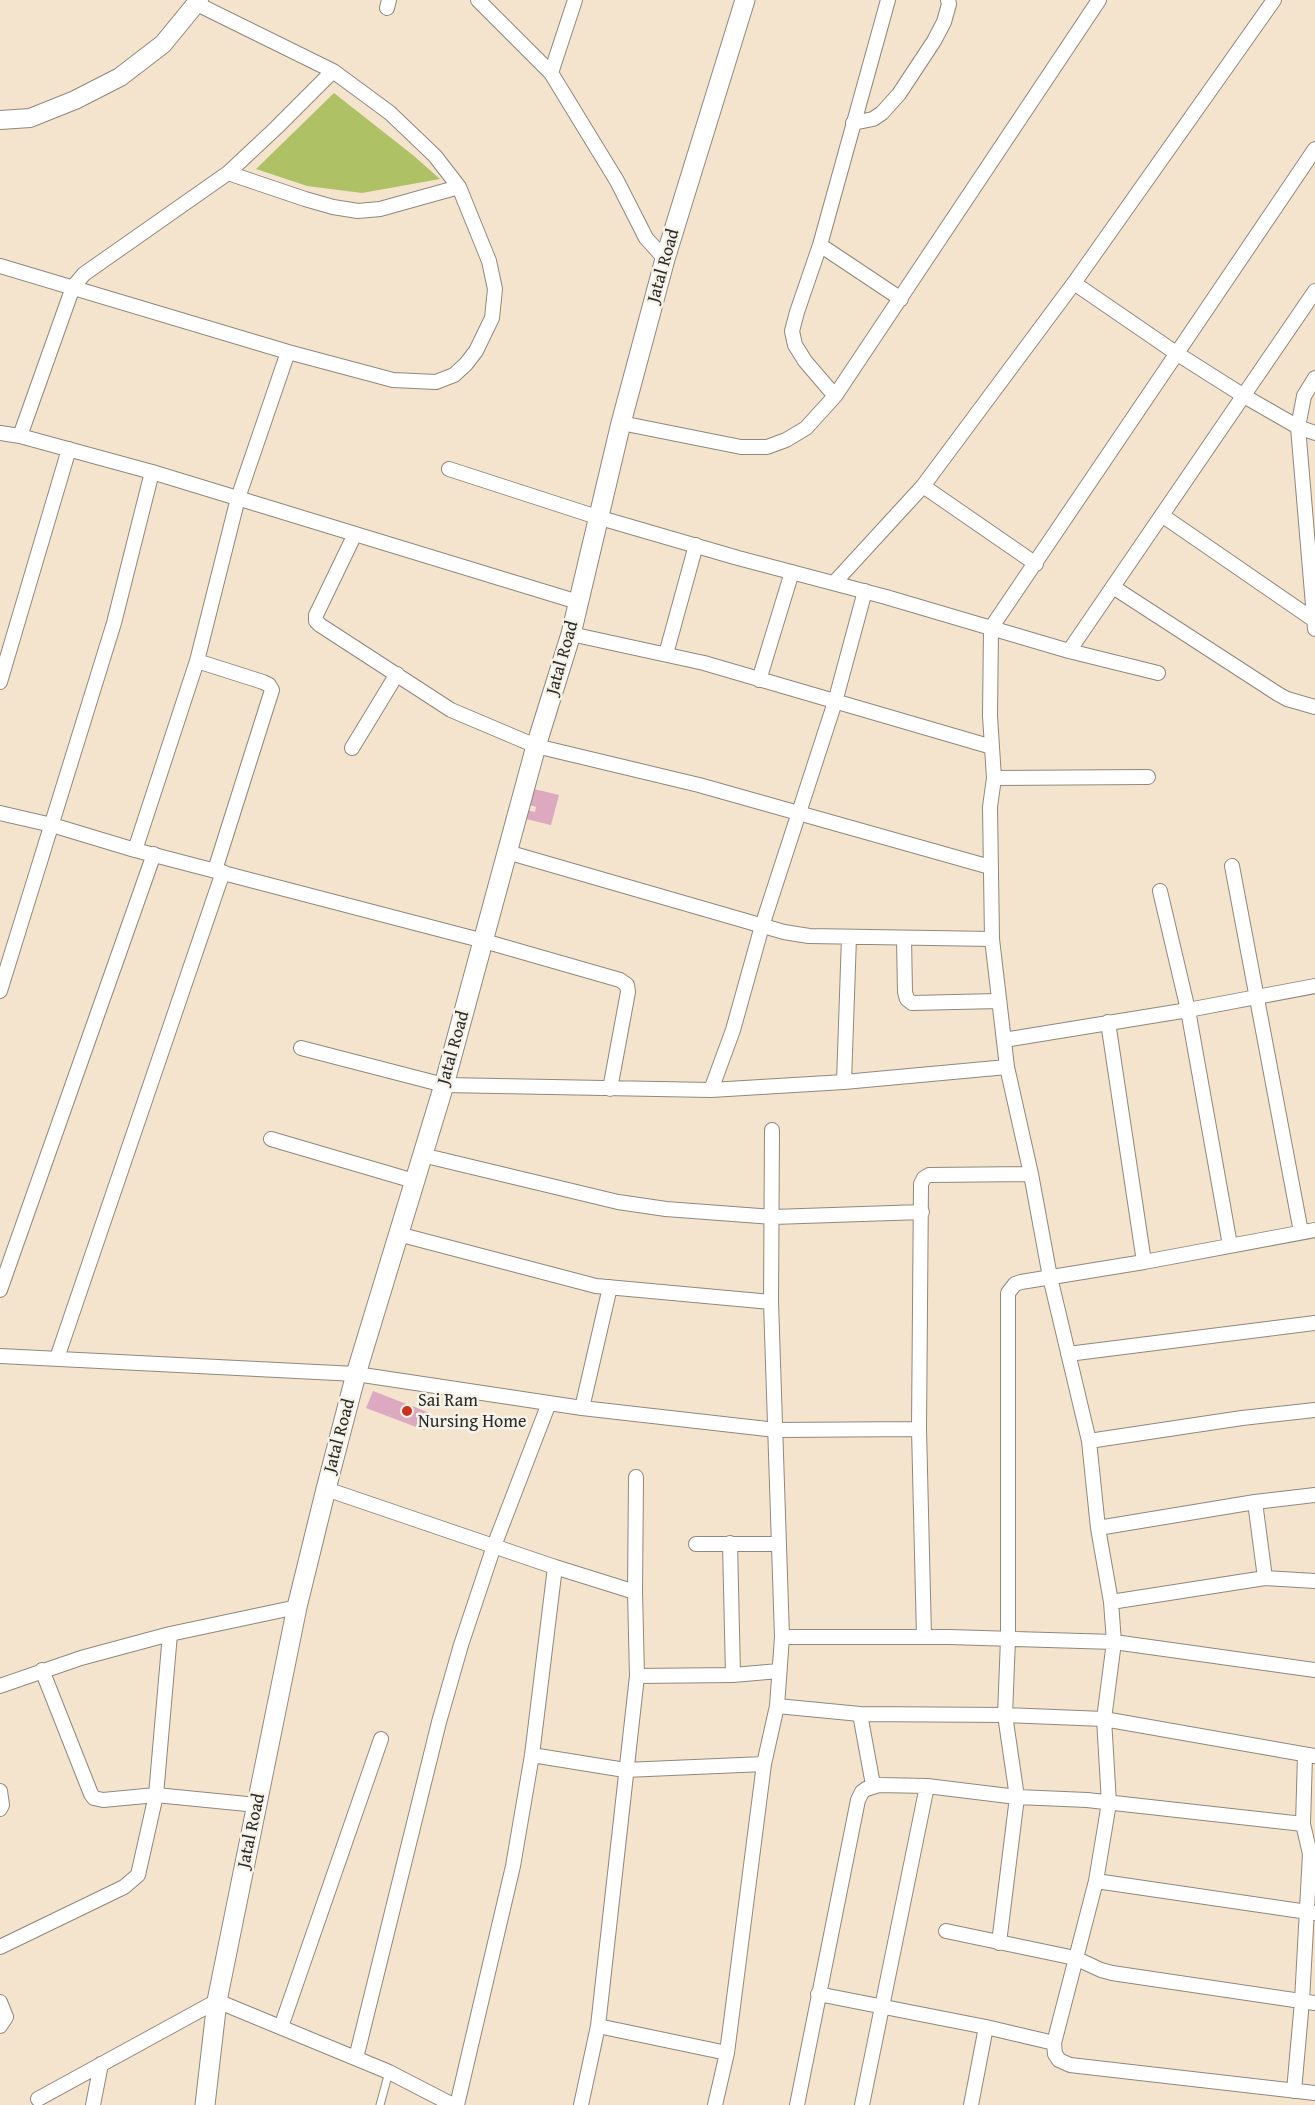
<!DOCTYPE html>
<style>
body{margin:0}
canvas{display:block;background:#f4e4cd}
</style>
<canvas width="1315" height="2105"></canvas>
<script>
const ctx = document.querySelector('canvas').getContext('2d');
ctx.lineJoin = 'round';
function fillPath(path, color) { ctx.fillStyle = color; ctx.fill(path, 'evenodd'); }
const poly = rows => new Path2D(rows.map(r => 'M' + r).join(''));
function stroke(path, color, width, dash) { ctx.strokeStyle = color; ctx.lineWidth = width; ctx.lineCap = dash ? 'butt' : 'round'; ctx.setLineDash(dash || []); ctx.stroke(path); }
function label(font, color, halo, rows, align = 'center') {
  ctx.font = font + ' "Gentium Book Plus",serif'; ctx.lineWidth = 5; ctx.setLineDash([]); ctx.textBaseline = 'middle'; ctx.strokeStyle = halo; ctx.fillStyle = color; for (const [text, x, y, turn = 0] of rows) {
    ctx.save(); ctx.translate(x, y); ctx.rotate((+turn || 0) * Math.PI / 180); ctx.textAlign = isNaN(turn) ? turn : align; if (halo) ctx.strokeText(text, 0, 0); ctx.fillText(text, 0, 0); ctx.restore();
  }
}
fillPath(poly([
 [334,93,414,156,440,179,362,193,307,186,256,169]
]), '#aec265');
fillPath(poly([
 [530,788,559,795,551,825,522,818,524,809,535,812,536,807,526,804],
 [373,1391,430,1413,424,1430,366,1408]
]), '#dca9c1');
const service = poly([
 [380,2105,389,2072]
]);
const minor = poly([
 [478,0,551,73],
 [575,0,551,73,617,181,646,238,665,259],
 [387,8,389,0],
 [853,123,873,119,882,113,899,94,934,41,944,22,949,4,948,0],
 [1315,149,991,628,990,716,994,778,990,807,992,939,1007,1067,1031,1174,1050,1277,1089,1441,1098,1528,1111,1602,1114,1642,1104,1719,1109,1803,1096,1881,1054,2043,1055,2054,1059,2060,1070,2065,1315,2093],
 [228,173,305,199,333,207,358,211,380,209,459,187],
 [820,245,901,299],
 [0,266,288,352,393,380,436,382,454,375,466,364,476,351,492,318,495,289,489,261,459,187,435,156,390,113,333,71,197,4],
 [1074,283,1176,353,1244,396,1298,427,1315,433],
 [1315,378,1304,396,1298,427,1315,629],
 [835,396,805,361,795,345,792,331,797,312,820,245,888,0],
 [621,423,741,447,767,447,786,440,806,428,835,396,1099,0],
 [0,433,20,436,152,472,578,602],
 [20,436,73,287,84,274,228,173,276,128,333,71],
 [449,469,597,517,738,558,886,597,1069,651,1158,673],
 [923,486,1036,564],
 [1163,516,1314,620],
 [355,534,316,615,316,621,320,625,451,710,536,746,699,785,990,867],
 [834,583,923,486,1074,283,1274,0],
 [1113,587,1278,694,1287,699,1315,707],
 [571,634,704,663,992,747],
 [1069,651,1315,291],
 [666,654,696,545],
 [197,661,263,682,269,685,272,690,215,870],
 [759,680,792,572],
 [0,682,69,449],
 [352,748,397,674],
 [994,778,1148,777],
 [0,813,52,825,135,850,484,941,620,980,627,985,628,992,610,1089],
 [135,850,197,661,238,498,288,352],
 [507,852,784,932,809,936,992,939],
 [1232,866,1301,1232],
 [1160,891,1188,1010,1230,1245],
 [904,938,905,992,907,999,912,1003,999,1001],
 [0,991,114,623,152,472],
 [1108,1022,1144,1262],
 [1004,1040,1188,1010,1315,986],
 [301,1048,444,1085,711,1090,844,1082,1007,1067],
 [844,1082,849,937],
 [711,1090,733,1030,762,926,835,702,865,591],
 [271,1139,414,1181],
 [422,1155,618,1202,666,1209,773,1217,922,1212],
 [398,1234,596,1286,771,1302],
 [0,1290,154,854],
 [1068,1354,1315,1323],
 [0,1356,356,1374,582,1408,776,1430,919,1429],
 [57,1358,223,872],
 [582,1408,610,1287],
 [1089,1441,1242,1418,1315,1410],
 [636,1477,635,1592,637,1676,598,2026,727,2053],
 [326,1489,555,1567,635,1592],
 [1255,1502,1265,1578],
 [1098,1528,1255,1502,1315,1495],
 [730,1543,733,1675],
 [696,1544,778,1544],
 [1111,1602,1265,1578,1315,1581],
 [782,1637,949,1637,1114,1642,1315,1670],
 [924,1637,919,1429,921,1184,924,1178,929,1175,1031,1174],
 [42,1670,91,1794,94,1798,103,1800,156,1795,257,1805],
 [637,1676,733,1675,779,1671],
 [0,1686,81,1658,170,1634,297,1607],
 [777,1706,860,1714,1005,1715,1104,1719,1315,1756],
 [860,1714,873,1785],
 [532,1755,625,1770,764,1764],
 [0,1791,2,1805,0,1809],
 [1096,1881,1315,1913],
 [946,1931,1075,1958,1101,1970,1112,1973,1315,2003],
 [999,1943,1017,1797,1005,1715,1008,1639,1008,1293,1015,1284,1021,1282,1144,1262,1315,1230],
 [0,1947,124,1887,138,1875,156,1795,170,1634],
 [818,1994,986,2027,1054,2043],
 [0,2002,6,2017,0,2026],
 [281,2027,381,1739],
 [356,2058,439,1722,461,1645,494,1546,549,1403],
 [1294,2091,1302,2001,1310,1854,1303,1824,1305,1755],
 [38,2099,217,2001,389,2072,453,2105],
 [93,2105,101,2064],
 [457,2105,513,1866,532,1755,555,1567],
 [581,2105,598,2026],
 [715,2105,727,2053,764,1764,777,1706,782,1637,771,1302,772,1130],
 [797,2105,858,1800,862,1792,866,1789,879,1785,927,1786,1017,1797,1087,1800,1303,1824],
 [862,2105,927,1786],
 [971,2105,986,2027]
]);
const tertiary = poly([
 [0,120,30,118,75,100,120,77,163,44,199,0]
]);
const secondary = poly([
 [205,2105,217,2001,297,1607,326,1489,356,1374,444,1085,536,746,571,634,621,423,665,259,745,0]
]);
stroke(service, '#90887c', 9);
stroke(minor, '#90887c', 16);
stroke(tertiary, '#90887c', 20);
stroke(secondary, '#90887c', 21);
stroke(service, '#fff', 7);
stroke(minor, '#fff', 14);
stroke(tertiary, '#fff', 18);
stroke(secondary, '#fff', 19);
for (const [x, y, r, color] of [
 [407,1411,6,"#c8321e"]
]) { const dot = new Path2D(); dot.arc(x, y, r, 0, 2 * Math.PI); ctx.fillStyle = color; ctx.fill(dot); stroke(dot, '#f7f3e8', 2); }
label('18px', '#2b2b2b', '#f7f3e8', [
 ["Jatal Road",664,266,-74],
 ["Jatal Road",563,658,-74],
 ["Jatal Road",454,1048,-74],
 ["Jatal Road",340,1436,-75],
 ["Jatal Road",252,1831,-78]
]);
label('18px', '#2b2b2b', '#f7f3e8', [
 ["Sai Ram",418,1401],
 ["Nursing Home",418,1422]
], 'left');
</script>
